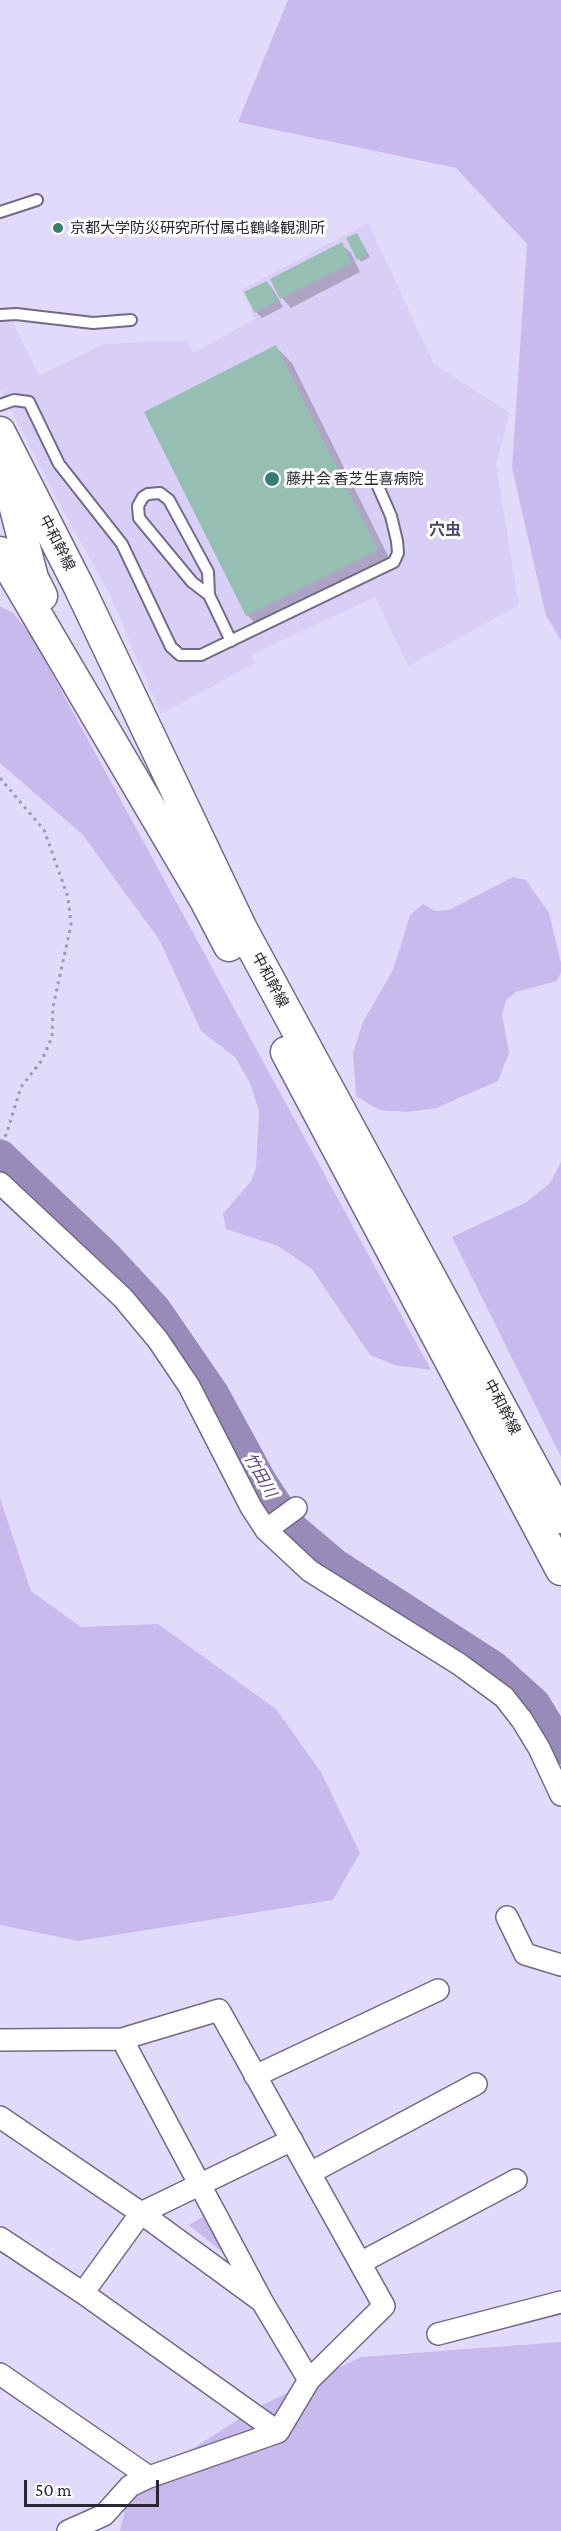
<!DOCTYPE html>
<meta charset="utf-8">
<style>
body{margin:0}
#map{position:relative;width:561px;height:2531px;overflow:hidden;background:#e2dafa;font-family:"Crimson Pro",serif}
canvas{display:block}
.scale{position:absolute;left:24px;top:2480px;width:135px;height:27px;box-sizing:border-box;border:3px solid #2a2632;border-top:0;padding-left:8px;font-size:18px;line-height:21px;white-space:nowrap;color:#2a2632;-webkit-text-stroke:4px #fff;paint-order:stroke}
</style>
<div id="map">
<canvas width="561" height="2531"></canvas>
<div class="scale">50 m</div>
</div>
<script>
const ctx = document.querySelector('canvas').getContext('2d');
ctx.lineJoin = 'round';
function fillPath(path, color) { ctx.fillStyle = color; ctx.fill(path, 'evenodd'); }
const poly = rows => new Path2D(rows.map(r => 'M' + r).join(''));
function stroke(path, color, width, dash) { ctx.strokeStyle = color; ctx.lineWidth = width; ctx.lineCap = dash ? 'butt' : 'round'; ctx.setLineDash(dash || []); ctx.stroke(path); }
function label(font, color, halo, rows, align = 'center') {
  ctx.font = font + ' "Crimson Pro","Noto Sans JP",serif'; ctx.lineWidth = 6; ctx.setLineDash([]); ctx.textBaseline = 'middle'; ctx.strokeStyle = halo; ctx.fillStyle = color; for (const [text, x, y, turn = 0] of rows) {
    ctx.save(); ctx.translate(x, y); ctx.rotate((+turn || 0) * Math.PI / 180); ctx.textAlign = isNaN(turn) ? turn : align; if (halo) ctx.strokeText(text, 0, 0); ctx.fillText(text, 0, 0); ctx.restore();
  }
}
fillPath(poly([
 [368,223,434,364,510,413,496,464,519,605,408,666,375,597,251,655,255,663,161,714,109,593,54,494,0,388,0,320,11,318,39,376,104,344,187,340,194,353,255,319,241,290]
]), '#d9cef6');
fillPath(poly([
 [288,0,561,0,561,640,546,616,512,468,527,244,456,168,238,122],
 [0,606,13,613,31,635,431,1370,395,1365,370,1355,312,1269,278,1246,226,1229,223,1214,251,1181,256,1168,259,1111,250,1083,235,1057,201,1031,160,941,83,835,0,763],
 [513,877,526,880,549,913,561,963,561,972,557,981,516,992,506,1000,502,1014,509,1053,498,1081,436,1108,407,1112,379,1110,356,1096,353,1053,363,1022,393,970,410,915,423,904,435,911,449,910],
 [561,1162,561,1457,452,1237,527,1202,550,1183],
 [0,1498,31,1591,81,1627,158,1624,276,1709,321,1772,360,1853,333,1900,78,1941,0,1925],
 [211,2212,243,2269,189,2225],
 [561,2342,561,2531,120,2531,130,2489,256,2408,361,2357]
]), '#c8baec');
fillPath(poly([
 [357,235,370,257,361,262,348,239],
 [341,244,351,253,360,272,291,308,282,298,272,280],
 [267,282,273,289,283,307,262,318,256,312],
 [276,347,292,363,393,566,263,631,247,615]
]), '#0003');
stroke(poly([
 [0,1156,105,1256,155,1310,212,1393,260,1481,290,1527,335,1565,493,1667,534,1704,561,1748]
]), '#988bba', 33);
fillPath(poly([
 [357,233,368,254,357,260,346,238],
 [342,242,352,263,280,299,270,279],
 [267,281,278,301,255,313,244,292],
 [276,345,378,550,246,616,144,412]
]), '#96beb3');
const service = poly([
 [0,212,37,200],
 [0,315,16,314,93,323,131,320],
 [0,405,14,400,29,402,59,464,122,544,171,647,180,655,201,655,394,562,398,553,397,541,391,516,377,484],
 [209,595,192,582,139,518,138,506,143,497,148,494,160,493,169,500,208,572,209,595,231,641]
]);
const minor = poly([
 [0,1183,123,1298,158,1340,189,1386,251,1507,266,1530,310,1571,459,1664,504,1697,522,1720,539,1748,561,1795],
 [266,1530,296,1508],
 [507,1917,525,1954,561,1965],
 [122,2039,263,2303,309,2380],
 [0,2040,122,2039,219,2010,384,2306,309,2380,278,2432,149,2477,0,2374],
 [255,2076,438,1990],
 [0,2117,141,2213,260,2300],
 [310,2173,476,2084],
 [0,2238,83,2293,278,2432],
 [360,2263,516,2180],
 [83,2293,141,2213,292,2140],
 [438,2334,561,2302],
 [68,2531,104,2515,130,2486,149,2477]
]);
const secondary = poly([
 [0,432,79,587,242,929,561,1518],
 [3,470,10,489,33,578,42,596],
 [0,552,206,902,229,946],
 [286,1052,561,1570]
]);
stroke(service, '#716986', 14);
stroke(minor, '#716986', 24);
stroke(secondary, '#716986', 33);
stroke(poly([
 [0,778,44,830,68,897,71,925,53,1007,52,1037,42,1060,21,1087,6,1135,0,1141]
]), '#9f98b1', 3, [3, 4.5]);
stroke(service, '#fff', 10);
stroke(minor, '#fff', 21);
stroke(secondary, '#fff', 30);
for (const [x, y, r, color] of [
 [58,228,6,"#3b7d6e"],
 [272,479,8,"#3b7d6e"]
]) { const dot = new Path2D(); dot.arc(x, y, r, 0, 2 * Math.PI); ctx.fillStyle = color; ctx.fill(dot); stroke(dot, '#fff', 2); }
label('15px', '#2a2632', '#fff', [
 ["京都大学防災研究所付属屯鶴峰観測所",70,228],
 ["藤井会 香芝生喜病院",286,479]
], 'left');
label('15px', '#2a2632', '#fff', [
 ["中和幹線",57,543,63],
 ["中和幹線",270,980,62],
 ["中和幹線",502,1407,62]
]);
label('bold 16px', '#514964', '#fff', [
 ["穴虫",445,530]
]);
label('italic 16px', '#5a4584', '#fff', [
 ["竹田川",260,1475,60]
]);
</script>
